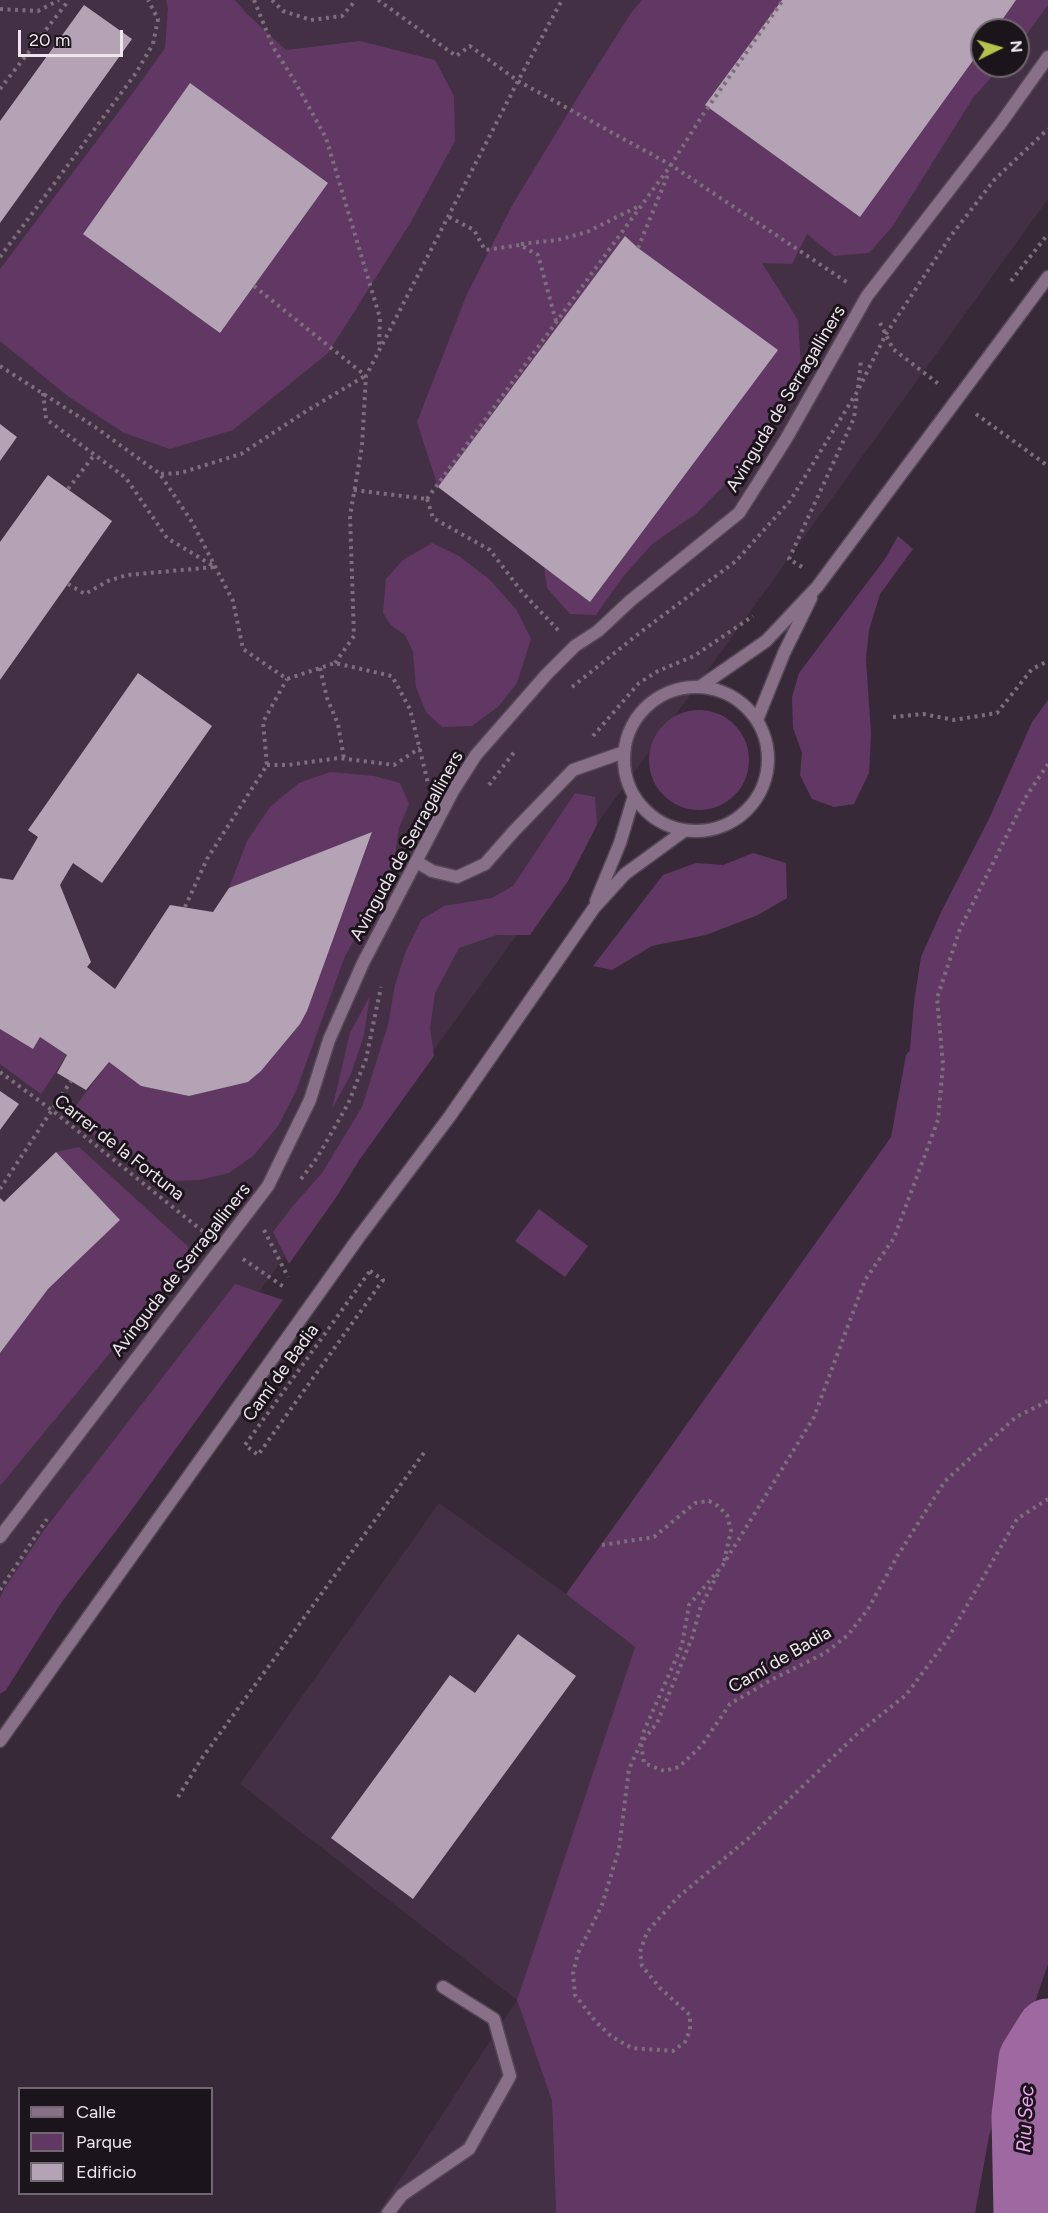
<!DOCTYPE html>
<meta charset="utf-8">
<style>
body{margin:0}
#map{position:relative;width:1048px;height:2213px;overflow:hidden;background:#382939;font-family:Figtree,sans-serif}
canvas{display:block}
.legend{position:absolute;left:18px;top:2087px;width:195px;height:108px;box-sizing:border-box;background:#1b141b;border:2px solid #706870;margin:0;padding:8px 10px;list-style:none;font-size:18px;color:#efe5ef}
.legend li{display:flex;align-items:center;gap:12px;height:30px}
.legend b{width:30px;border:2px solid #706870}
.north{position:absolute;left:970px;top:18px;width:60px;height:60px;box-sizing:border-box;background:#1b141b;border:2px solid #706870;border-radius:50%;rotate:85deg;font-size:16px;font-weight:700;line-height:24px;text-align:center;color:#efe5ef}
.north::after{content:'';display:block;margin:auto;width:21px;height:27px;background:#b6c249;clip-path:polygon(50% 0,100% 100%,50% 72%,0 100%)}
.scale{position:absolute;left:18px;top:30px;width:105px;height:27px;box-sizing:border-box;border:3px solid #efe5ef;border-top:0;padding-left:8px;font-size:18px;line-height:21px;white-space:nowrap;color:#efe5ef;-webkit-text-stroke:4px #1b141b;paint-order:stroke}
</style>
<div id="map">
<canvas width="1048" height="2213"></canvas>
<ul class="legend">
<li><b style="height:8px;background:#877088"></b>Calle</li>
<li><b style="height:16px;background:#603863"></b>Parque</li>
<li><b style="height:16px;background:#b4a2b5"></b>Edificio</li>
</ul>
<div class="north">N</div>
<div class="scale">20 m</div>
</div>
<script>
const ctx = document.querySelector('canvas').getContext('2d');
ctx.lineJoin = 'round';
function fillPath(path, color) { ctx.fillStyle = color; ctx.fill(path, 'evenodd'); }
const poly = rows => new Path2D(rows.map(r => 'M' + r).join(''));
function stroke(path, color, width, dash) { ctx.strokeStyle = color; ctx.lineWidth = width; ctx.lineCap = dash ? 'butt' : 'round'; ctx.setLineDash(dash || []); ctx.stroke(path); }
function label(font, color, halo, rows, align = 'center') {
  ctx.font = font + ' Figtree,sans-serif'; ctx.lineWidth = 6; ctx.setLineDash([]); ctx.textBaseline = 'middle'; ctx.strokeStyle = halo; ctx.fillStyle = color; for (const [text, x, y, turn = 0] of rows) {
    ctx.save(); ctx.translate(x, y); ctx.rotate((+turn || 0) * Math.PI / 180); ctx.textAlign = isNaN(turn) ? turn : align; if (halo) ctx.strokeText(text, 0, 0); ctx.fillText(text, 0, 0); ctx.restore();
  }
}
fillPath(poly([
 [0,0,1048,0,1048,199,0,1651],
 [982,30,1018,30,1018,66,982,66],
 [439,1503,566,1594,635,1647,517,2000,552,2101,556,2213,378,2213,517,2000,240,1784]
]), '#443044');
fillPath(poly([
 [166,0,235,0,245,12,286,50,360,41,435,60,454,96,455,141,411,222,328,353,233,430,170,449,124,433,69,397,0,341,0,269,133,93,165,48,168,8],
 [642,0,1048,0,1048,5,1018,46,1018,30,982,30,982,66,1001,66,973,98,892,227,869,253,834,256,807,234,792,264,762,263,798,320,801,365,775,415,740,469,697,513,652,544,622,578,596,615,570,614,547,588,544,567,438,487,417,422,467,294,513,204,584,87,631,13],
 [898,536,913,549,880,594,869,630,866,659,871,734,869,773,854,804,834,807,812,799,800,775,802,753,793,728,792,697,799,673,885,559],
 [432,543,459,556,489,579,516,609,531,639,517,683,499,706,472,726,442,727,426,712,416,687,413,652,405,635,391,625,383,613,386,579,403,560],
 [1048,700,1048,1964,989,2136,975,2213,556,2213,552,2101,517,2000,635,1647,566,1594,891,1137,906,1055,910,1050,914,1002,921,957,942,910,989,819,1032,722],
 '649 760a50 50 0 1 1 100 0a50 50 0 1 1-100 0Z',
 [330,772,374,776,400,783,409,804,399,828,396,847,396,867,345,956,296,1091,278,1126,254,1155,229,1173,200,1180,167,1181,145,1173,68,1116,109,1062,141,1086,189,1096,248,1082,261,1071,300,1024,307,1011,372,833,229,888,247,841,270,807,299,783],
 [575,793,595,797,597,825,568,881,530,935,497,935,459,948,435,993,430,1028,434,1056,360,1159,337,1196,289,1264,273,1232,292,1207,322,1173,362,1107,388,1025,395,985,405,953,421,920,444,906,492,898,513,886],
 [753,853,786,863,787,898,758,915,706,935,652,946,612,970,593,966,663,875,696,863,723,865],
 [370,996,364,1035,351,1074,332,1109,350,1033],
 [0,1029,32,1048,40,1037,67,1055,41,1094,0,1064],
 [79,1147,195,1253,156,1297,0,1486,0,1353,48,1289,120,1220,56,1152],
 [539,1209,588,1246,565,1277,515,1241],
 [235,1284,283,1300,128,1515,61,1603,6,1690,0,1694,0,1598,4,1589,45,1529]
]), '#603863');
stroke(poly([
 [1025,2213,1023,2116,1030,2059,1048,2030]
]), '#9e69a1', 63);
fillPath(poly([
 [782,0,1016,0,995,30,982,30,982,48,860,217,705,105],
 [84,5,132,39,0,223,0,121],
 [190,83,328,183,220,333,83,234],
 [625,236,638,248,778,350,590,602,438,487],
 [0,424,17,437,0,461],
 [48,475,112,521,0,680,0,542],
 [138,673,212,726,102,883,73,863,60,885,91,962,87,967,115,989,170,905,213,912,229,888,372,832,307,1011,300,1024,261,1071,248,1082,189,1096,141,1086,109,1062,86,1090,57,1073,67,1055,40,1037,33,1049,0,1029,0,878,13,880,38,837,28,830],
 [0,1091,19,1104,0,1130],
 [56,1152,120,1220,48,1289,0,1353,0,1198,4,1202],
 [518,1634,576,1676,413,1899,331,1838,450,1675,475,1693]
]), '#b4a2b5');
const service = poly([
 [417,862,432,871,457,877,485,864,514,831,573,770,624,752],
 [388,2213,402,2195,469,2149,510,2076,494,2019,443,1987]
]);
const pedestrian = poly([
 [0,1537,268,1186,310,1100,329,1040,363,963,453,791,476,755,546,675,575,646,598,631,630,601,739,513,786,439,867,296,1001,123,1048,57]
]);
const tertiary = poly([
 [701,686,766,641,817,587,1048,277],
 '624 759a72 72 0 1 1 144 0a72 72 0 1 1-144 0Z',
 [757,720,784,653,811,598],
 [596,901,620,843,634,796],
 [0,1741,359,1237,450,1116,594,908,625,874,684,831]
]);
stroke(service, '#554756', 15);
stroke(pedestrian, '#554756', 15);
stroke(tertiary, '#554756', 15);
stroke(poly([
 [254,0,273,47,294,80,326,138,380,318,379,347],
 [272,0,283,11,311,20,342,16,356,0],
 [378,0,456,56,470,46,518,81,671,165,848,283],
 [0,9,38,11,59,0],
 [0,89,69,0],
 [449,217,474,230,485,250,520,245,538,255,556,321],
 [521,244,558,240,587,232,641,205],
 [638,248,669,172],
 [0,257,136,73,153,44,158,19,148,0],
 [1011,281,1048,234],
 [254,286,366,376],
 [880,323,893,349,940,385],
 [0,366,95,427,160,474,192,522,233,601,243,649,287,679,335,663,392,676,410,709,428,783],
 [858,388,861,360],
 [43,393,46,419,126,478,167,538,215,567],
 [976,414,1048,466],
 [161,474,180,473,241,454,308,410,365,376],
 [68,489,95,454],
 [354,490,427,499],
 [427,499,671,165,702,116,783,0],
 [427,499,433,518,490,550,522,592,559,631],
 [802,567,789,559,854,418,857,395],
 [68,584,85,594,108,581,127,575,215,567],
 [335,663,354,636,350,516,362,446,366,376,518,81,562,0],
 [320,668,327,698,338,724,344,759],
 [572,687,642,631,736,561,790,501,857,392,886,334,950,237,995,179,1048,129],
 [893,717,923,714,954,720,997,713,1032,669,1048,661],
 [593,736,639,683,658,671,694,656,753,616],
 [1048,764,1027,795,960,929,937,998,943,1065,938,1120,894,1238,865,1280,814,1417,723,1565,689,1605,682,1645,644,1731,641,1743,644,1763,664,1771,679,1767,702,1745,730,1704,771,1680,825,1653,848,1635,868,1609,898,1555,945,1481,1016,1417,1048,1401],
 [267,765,288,765,339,758,394,765,420,748],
 [489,785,515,751],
 [185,907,207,859,267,765,263,722,287,679],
 [0,1072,53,1111,205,1233],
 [301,1179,317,1158,348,1104,366,1059,381,987],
 [0,1189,71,1081],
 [264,1230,288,1277],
 [243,1259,284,1287],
 [370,1271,383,1280,258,1455,245,1445,370,1271],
 [602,1545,654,1537,695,1503,709,1501,718,1506,727,1515,731,1531,724,1561],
 [718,1574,701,1606,692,1638,657,1723,641,1743,629,1769,619,1849,602,1905,578,1953,573,1974,575,1995,596,2022,612,2037,632,2048,673,2051,685,2042,690,2030,690,2015,660,1988,642,1966,640,1952,647,1932,677,1898,750,1837,857,1734,906,1695,947,1640,1017,1519,1048,1499],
 [0,1590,47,1519],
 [178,1797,202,1758,426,1450]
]), '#7c6e7c', 4, [3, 4.5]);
stroke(service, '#877088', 12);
stroke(pedestrian, '#877088', 12);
stroke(tertiary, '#877088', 12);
label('18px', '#efe5ef', '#1b141b', [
 ["Avinguda de Serragalliners",786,399,-59],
 ["Avinguda de Serragalliners",407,846,-61],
 ["Carrer de la Fortuna",119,1148,38],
 ["Avinguda de Serragalliners",181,1270,-52],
 ["Camí de Badia",281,1373,-54],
 ["Camí de Badia",780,1660,-30]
]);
label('italic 20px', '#eea4f3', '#1b141b', [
 ["Riu Sec",1026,2119,-87]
]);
</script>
